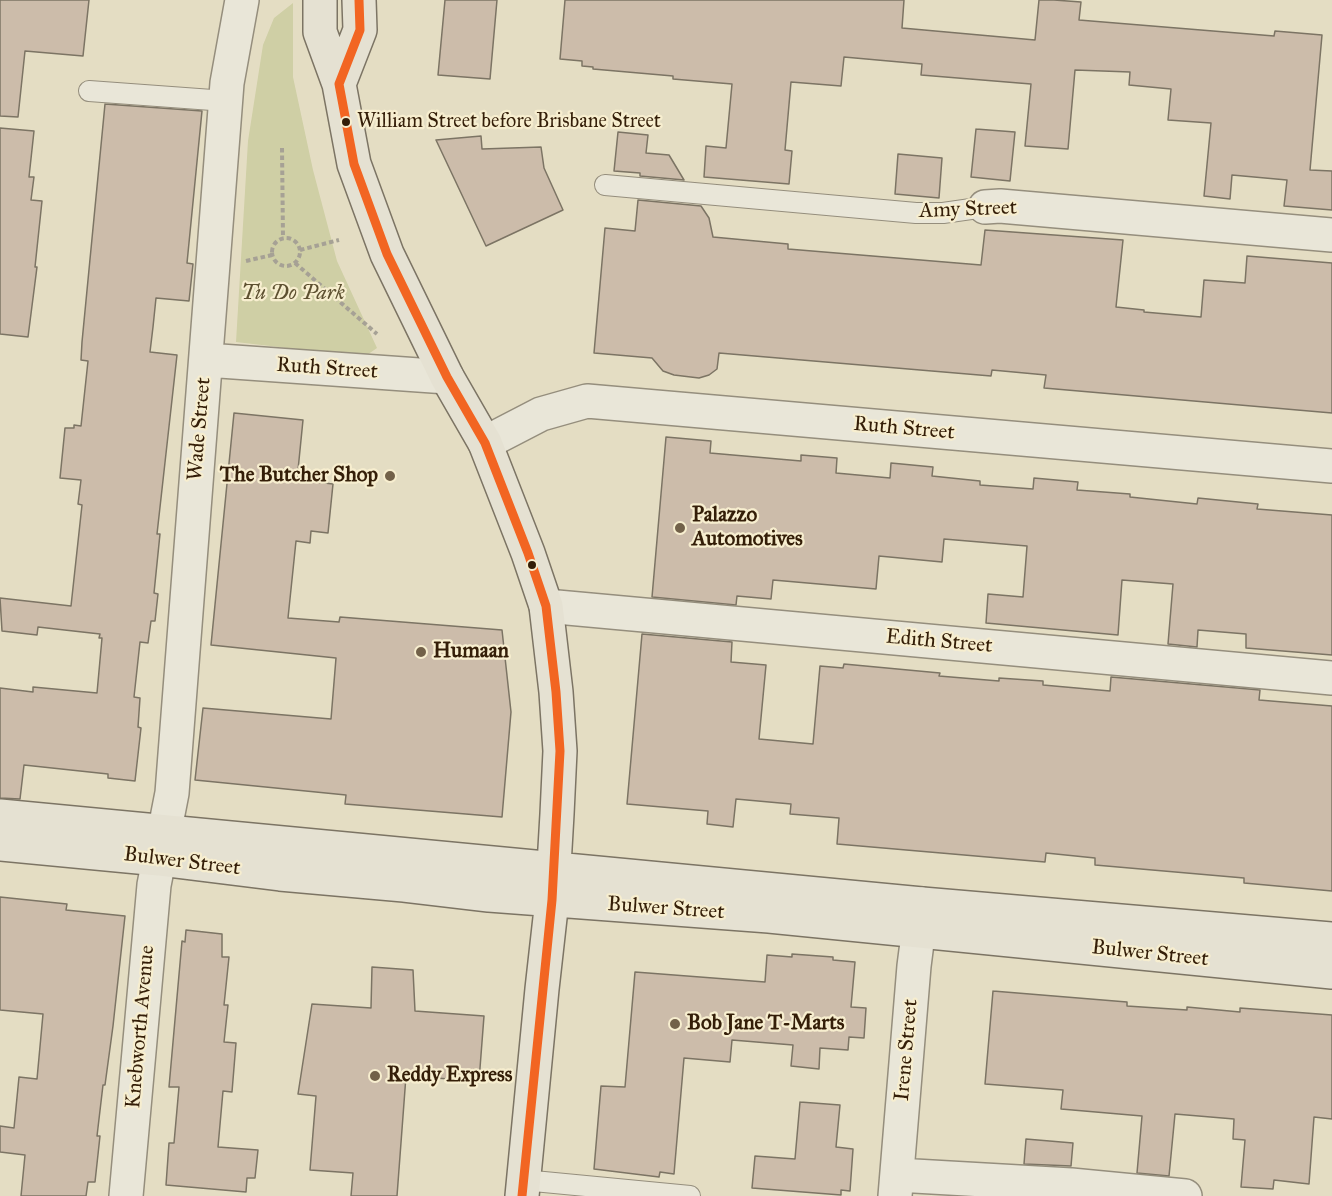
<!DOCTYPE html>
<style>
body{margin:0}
canvas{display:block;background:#e4ddc3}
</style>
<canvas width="1332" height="1196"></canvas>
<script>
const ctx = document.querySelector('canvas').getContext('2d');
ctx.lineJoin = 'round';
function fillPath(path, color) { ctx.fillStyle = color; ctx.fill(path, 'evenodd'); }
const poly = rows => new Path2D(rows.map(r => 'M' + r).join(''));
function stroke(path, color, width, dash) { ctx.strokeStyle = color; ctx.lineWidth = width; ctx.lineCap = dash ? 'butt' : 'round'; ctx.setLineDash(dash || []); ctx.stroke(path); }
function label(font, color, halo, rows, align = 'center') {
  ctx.font = font + ' "IM FELL Great Primer",serif'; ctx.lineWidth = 4.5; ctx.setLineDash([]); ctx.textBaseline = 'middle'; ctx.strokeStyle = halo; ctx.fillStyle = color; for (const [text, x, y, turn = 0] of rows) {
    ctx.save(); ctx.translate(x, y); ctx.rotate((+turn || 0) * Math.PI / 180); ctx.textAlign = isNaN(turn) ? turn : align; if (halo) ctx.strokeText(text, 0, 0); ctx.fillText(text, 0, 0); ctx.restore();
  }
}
fillPath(poly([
 [293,3,293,77,313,170,337,261,377,348,364,357,236,342,248,141,263,45,274,18]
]), '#cfcfa5');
const building = poly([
 [0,0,89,0,83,56,25,51,18,117,0,116,0,0],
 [445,0,497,0,490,79,438,75,445,0],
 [565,0,904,0,902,28,1035,40,1039,0,1054,0,1081,2,1079,20,1274,36,1275,31,1322,35,1310,170,1332,171,1332,210,1284,206,1287,180,1232,175,1230,199,1204,196,1211,123,1168,120,1171,89,1129,85,1130,72,1075,70,1068,149,1025,146,1031,84,921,75,922,64,844,57,841,86,791,82,785,150,792,151,789,184,704,177,706,146,726,148,732,84,673,79,673,76,593,69,593,67,582,66,582,61,560,59,565,0],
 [105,104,202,111,187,263,193,264,189,301,156,298,153,327,150,352,177,355,157,534,160,534,154,593,158,594,155,621,151,621,148,643,140,642,134,697,140,698,138,727,141,728,135,781,108,778,108,774,24,765,20,799,0,798,0,688,33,692,33,687,97,693,102,638,99,638,100,634,38,627,37,635,2,631,0,598,71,606,82,505,78,504,81,480,60,478,65,428,74,428,74,425,81,426,88,361,81,360,82,342,105,104],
 [0,128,34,131,29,177,34,177,31,200,42,201,35,267,37,267,28,337,0,334,0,128],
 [976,129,1015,132,1010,181,971,177,976,129],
 [618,132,648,135,646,153,669,155,684,180,640,176,640,173,614,171,618,132],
 [481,136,482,149,541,147,544,168,563,210,486,246,436,140,481,136],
 [898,154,942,158,939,198,895,194,898,154],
 [638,200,701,206,709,218,713,237,788,244,788,249,981,265,985,230,1123,240,1116,307,1144,310,1144,312,1201,317,1204,280,1245,283,1247,256,1332,263,1332,413,1044,388,1046,375,992,370,991,376,719,353,717,369,709,375,699,378,674,375,663,371,652,358,594,353,605,228,635,231,638,200],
 [234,413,303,420,297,480,333,484,328,533,311,531,310,543,296,541,288,618,339,622,340,617,502,630,511,712,502,817,345,804,346,795,195,780,203,708,331,719,336,658,211,645,234,413],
 [666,437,711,441,710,453,801,461,801,455,837,458,836,473,890,478,891,463,933,467,932,476,980,481,980,485,1033,489,1034,478,1078,482,1077,490,1130,494,1130,497,1197,504,1198,498,1258,504,1257,509,1332,515,1332,655,1246,648,1246,634,1198,630,1197,647,1168,644,1173,584,1122,580,1118,635,986,623,988,594,1023,597,1027,546,944,539,942,562,879,556,876,589,773,580,771,599,737,596,736,605,652,597,666,437],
 [642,634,732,642,731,662,766,665,759,739,813,744,820,666,843,668,844,664,940,673,939,676,999,681,999,678,1043,681,1043,685,1110,691,1111,677,1260,690,1259,700,1332,706,1332,891,1244,883,1244,878,1095,865,1095,858,1046,853,1045,862,837,844,839,818,790,814,791,804,736,799,733,827,707,824,708,811,627,804,642,634],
 [0,897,67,904,66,910,125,916,113,1026,105,1085,103,1085,97,1136,100,1136,95,1182,88,1182,86,1196,21,1196,25,1155,0,1152,0,1126,14,1128,19,1077,37,1079,43,1014,0,1010,0,897],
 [186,930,222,934,222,957,229,957,224,1005,228,1005,224,1042,236,1043,232,1092,223,1091,218,1147,258,1150,255,1178,247,1178,246,1192,166,1185,169,1143,174,1143,179,1087,169,1087,182,941,185,942,186,930],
 [792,954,833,957,833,960,855,962,851,1007,866,1008,864,1038,849,1037,848,1050,820,1048,819,1069,791,1066,793,1045,732,1040,730,1062,684,1058,674,1174,660,1172,659,1177,594,1169,601,1086,625,1087,635,972,765,982,767,955,792,957,792,954],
 [372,967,413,970,415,1011,484,1016,479,1081,406,1076,397,1196,351,1196,353,1173,310,1170,316,1096,298,1094,312,1004,371,1008,372,967],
 [993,991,1127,1002,1127,1006,1187,1010,1187,1007,1240,1012,1240,1008,1332,1015,1332,1119,1314,1117,1309,1184,1274,1180,1273,1189,1241,1187,1245,1140,1233,1139,1234,1119,1175,1114,1169,1176,1137,1173,1142,1116,1061,1109,1063,1090,985,1084,993,991],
 [800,1102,840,1105,836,1147,853,1149,850,1191,841,1190,841,1195,752,1188,755,1156,795,1159,800,1102],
 [1026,1139,1073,1143,1071,1166,1024,1164,1026,1139]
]);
fillPath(building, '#ccbcaa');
stroke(building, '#7c7464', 1.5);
const lane = poly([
 [89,91,226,101],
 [605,185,916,213,943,213,985,207],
 [523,1180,690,1196]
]);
const street = poly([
 [985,207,1000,206,1332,235],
 [206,360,447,377],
 [485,443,541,414,587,401,1332,466],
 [546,606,1332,678],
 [897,1175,1071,1185,1185,1196],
 [126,1196,154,885,172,793,227,83,242,0],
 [895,1196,914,966,922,904]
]);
const primary = poly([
 [320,0,320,32,339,84,354,164,387,254,447,377,485,443,528,553,546,606,556,692,560,751,557,814,552,900,542,989,522,1196],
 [339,84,360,30,359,0],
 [0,816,922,904,1332,939],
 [0,844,159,859,280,874,404,885,489,895,769,916,1332,972]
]);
stroke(lane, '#958e7d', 22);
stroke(street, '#958e7d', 36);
stroke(primary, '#7c7464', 36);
stroke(poly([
 [282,148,283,238],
 '272 252a14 14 0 1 1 28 0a14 14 0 1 1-28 0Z',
 [300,250,339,240],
 [246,261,272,255],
 [295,263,377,334]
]), '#a6a195', 4, [4.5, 3]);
stroke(lane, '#e9e6d8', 20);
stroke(street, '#e9e6d8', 33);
stroke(primary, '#e5e1d2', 33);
stroke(poly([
 [359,0,360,30,339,84,354,164,387,254,447,377,485,443,528,553,546,606,556,692,560,751,552,900,522,1196]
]), '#f26522', 9);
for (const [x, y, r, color] of [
 [346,122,5,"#341e08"],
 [390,476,6,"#726149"],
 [680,528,6,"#726149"],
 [532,565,5,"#341e08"],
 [421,652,6,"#726149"],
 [675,1024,6,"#726149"],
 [375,1076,6,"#726149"]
]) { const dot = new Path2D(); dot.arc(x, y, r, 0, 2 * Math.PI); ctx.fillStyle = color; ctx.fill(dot); stroke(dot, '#f7eecf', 2); }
label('20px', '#341e08', '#f7eecf', [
 ["William Street before Brisbane Street",357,122]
], 'left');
label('21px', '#341e08', '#f7eecf', [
 ["Amy Street",968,210,-2],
 ["Ruth Street",327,369,4],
 ["Wade Street",200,429,-85],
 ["Ruth Street",904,429,5],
 ["Edith Street",939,642,5],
 ["Bulwer Street",182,862,7],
 ["Bulwer Street",666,909,4],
 ["Bulwer Street",1150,954,6],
 ["Knebworth Avenue",141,1027,-85],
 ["Irene Street",907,1050,-85]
]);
label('italic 21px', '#5d5030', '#f7eecf', [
 ["Tu Do Park",293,294]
]);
label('bold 21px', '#341e08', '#f7eecf', [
 ["The Butcher Shop",378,476,"right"],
 ["Palazzo",692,516],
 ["Automotives",692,540],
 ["Humaan",433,652],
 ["Bob Jane T-Marts",687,1024],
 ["Reddy Express",387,1076]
], 'left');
</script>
